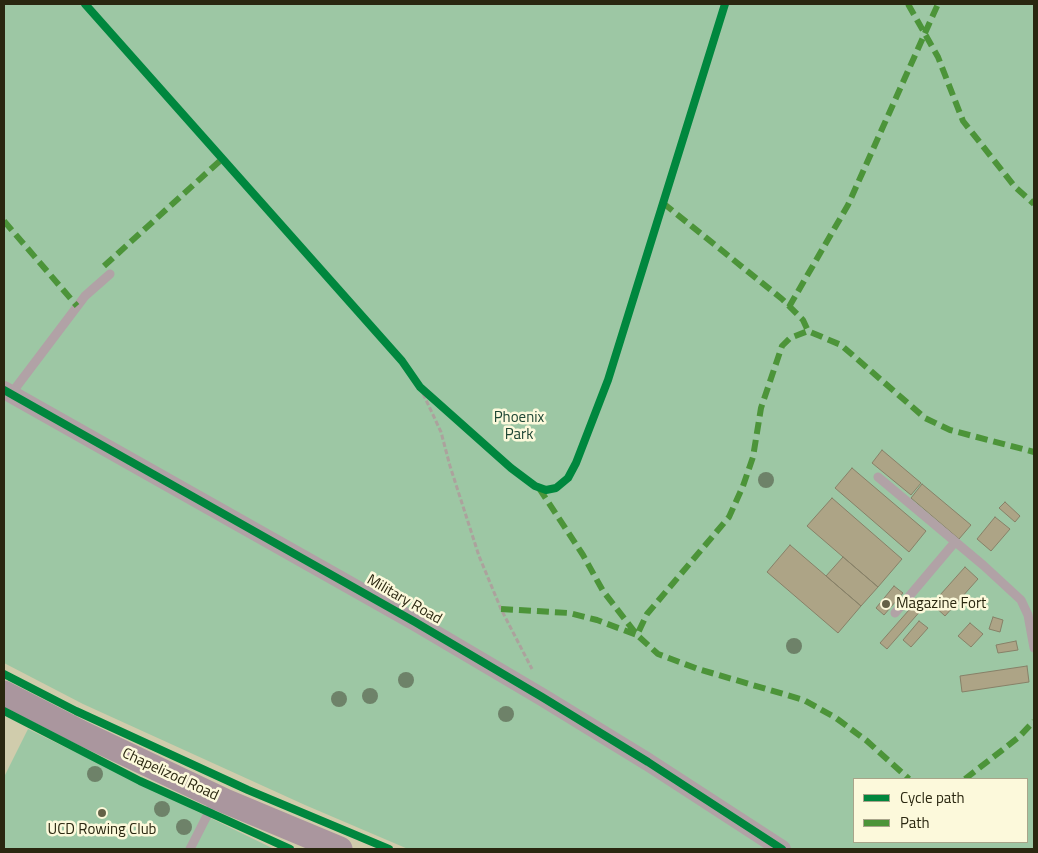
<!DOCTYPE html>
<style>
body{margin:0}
#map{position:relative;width:1038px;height:853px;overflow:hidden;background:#d0ccac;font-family:"Titillium Web",sans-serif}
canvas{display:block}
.frame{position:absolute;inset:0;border:5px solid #2a2710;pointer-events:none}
.legend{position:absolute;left:853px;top:778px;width:175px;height:65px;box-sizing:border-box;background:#fcf9db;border:1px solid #a8a58a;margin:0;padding:6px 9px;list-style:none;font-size:15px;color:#2a2710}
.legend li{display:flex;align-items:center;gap:10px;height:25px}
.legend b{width:25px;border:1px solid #a8a58a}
</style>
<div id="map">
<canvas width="1038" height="853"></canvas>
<div class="frame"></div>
<ul class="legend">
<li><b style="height:6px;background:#00873e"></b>Cycle path</li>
<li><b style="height:6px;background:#4c9439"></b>Path</li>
</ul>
</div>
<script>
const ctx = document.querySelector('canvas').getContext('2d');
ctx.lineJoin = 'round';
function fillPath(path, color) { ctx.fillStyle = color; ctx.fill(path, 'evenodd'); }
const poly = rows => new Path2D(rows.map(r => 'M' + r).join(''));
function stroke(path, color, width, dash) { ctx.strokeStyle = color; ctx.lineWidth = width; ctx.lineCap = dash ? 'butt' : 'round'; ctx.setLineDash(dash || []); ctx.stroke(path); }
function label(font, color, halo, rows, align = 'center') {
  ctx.font = font + ' "Titillium Web",sans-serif'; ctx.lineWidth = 5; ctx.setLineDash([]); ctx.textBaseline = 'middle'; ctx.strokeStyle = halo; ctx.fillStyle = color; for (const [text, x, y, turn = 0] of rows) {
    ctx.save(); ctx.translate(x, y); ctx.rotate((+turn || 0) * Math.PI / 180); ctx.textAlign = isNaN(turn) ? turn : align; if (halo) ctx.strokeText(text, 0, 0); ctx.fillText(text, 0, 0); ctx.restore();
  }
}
fillPath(poly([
 [4,4,1034,4,1034,849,408,849,305,805,83,704,4,663],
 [854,779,1027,779,1027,842,854,842],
 [28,729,274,849,4,849,4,777]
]), '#9dc7a4');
const building = poly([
 [882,450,921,483,911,495,872,463,882,450],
 [852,468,926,531,909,552,835,488,852,468],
 [922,484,971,525,959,539,911,498,922,484],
 [832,498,902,559,878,587,807,526,832,498],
 [1005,502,1020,516,1015,522,999,508,1005,502],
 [995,517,1010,529,991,551,977,539,995,517],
 [790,545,861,606,838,633,767,572,790,545],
 [843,557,878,587,861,606,826,576,843,557],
 [965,567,978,579,945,616,932,604,965,567],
 [894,586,903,593,884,615,876,608,894,586],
 [916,602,923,608,887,649,880,643,916,602],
 [993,617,1003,620,1000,632,989,629,993,617],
 [919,621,928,628,911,647,903,640,919,621],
 [970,623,983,634,971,647,958,636,970,623],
 [1016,641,1018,650,998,653,996,645,1016,641],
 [1027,666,1029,682,962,692,960,676,1027,666]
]);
fillPath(building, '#ada486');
stroke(building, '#878168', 1);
stroke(poly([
 [420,387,441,432,450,466,479,556,501,609,532,669]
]), '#aca29d', 3, [5, 2.5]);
stroke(poly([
 [11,394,85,296,110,274],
 [878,477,983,565,1021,600,1028,615,1034,648],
 [895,613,955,542],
 [190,849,216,798]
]), '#b1a2a6', 9);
stroke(poly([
 [4,390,415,622,542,697,648,762,782,849]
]), '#b1a2a6', 18);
stroke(poly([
 [4,693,84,734,225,801,340,849]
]), '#aa969e', 25);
stroke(poly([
 [908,4,938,57,963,121,1015,187,1034,204],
 [663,203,782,299,803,320,808,331],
 [4,221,77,306],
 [104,266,222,159],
 [789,307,848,205,938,4],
 [539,488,583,555,603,591,637,635,658,654,698,669,804,700,836,718,867,741,909,779],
 [501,609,569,613,597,620,637,635,647,614,729,517,743,486,753,457,761,408,782,346,790,338,808,331,841,345,925,418,950,430,1034,452],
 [965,779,1019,737,1034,721]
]), '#4c9439', 6, [12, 6]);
stroke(poly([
 [85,4,402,361,420,387,511,468,535,486,546,490,556,488,568,478,576,463,608,380,725,4],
 [4,390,415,622,542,697,648,762,782,849],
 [4,674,76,711,248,790,389,849],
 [4,711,140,781,290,849]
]), '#00873e', 8);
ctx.fillStyle = '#6e8269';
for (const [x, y] of [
 [766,480],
 [794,646],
 [406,680],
 [370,696],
 [339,699],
 [506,714],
 [95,774],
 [162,809],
 [184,827]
]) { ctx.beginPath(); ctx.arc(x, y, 8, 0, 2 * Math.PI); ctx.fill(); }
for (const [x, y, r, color] of [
 [886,604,5,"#646147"],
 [102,813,5,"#646147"]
]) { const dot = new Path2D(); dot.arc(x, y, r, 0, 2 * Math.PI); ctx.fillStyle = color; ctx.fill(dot); stroke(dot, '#fcf9db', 2); }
label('15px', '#1d4533', '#fcf9db', [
 ["Phoenix",519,418],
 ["Park",519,435]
]);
label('15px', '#2a2710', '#fcf9db', [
 ["Military Road",404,600,30],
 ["Chapelizod Road",170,775,25]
]);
label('15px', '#2a2710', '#fcf9db', [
 ["Magazine Fort",896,604],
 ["UCD Rowing Club",102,830,"center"]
], 'left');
</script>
